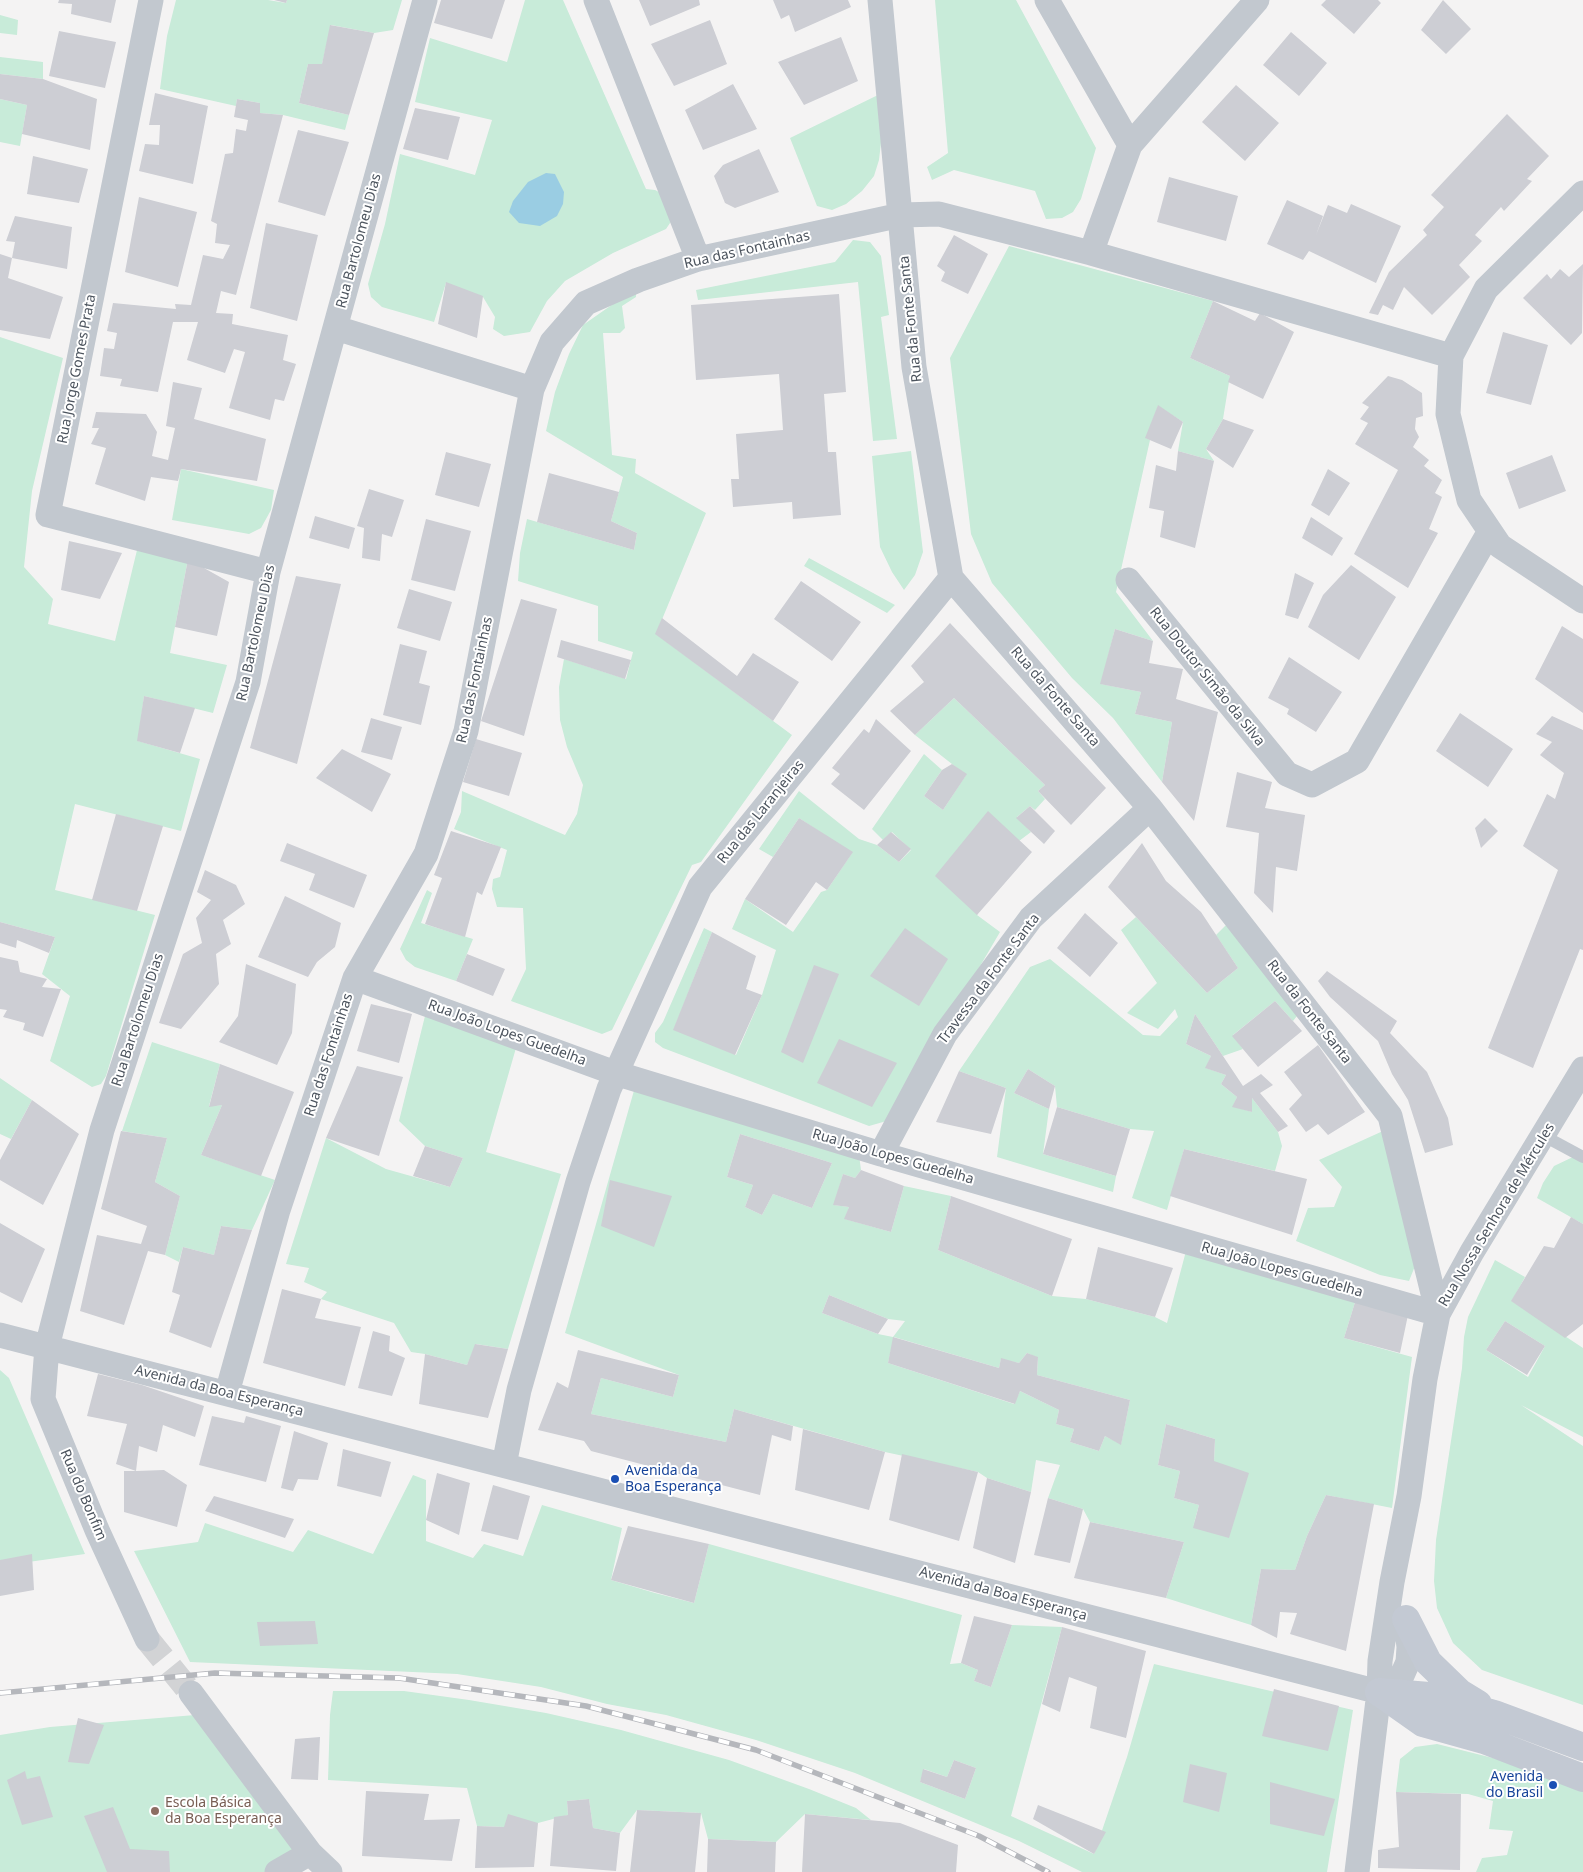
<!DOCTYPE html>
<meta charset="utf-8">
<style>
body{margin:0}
canvas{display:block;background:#f4f3f3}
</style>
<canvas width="1583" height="1872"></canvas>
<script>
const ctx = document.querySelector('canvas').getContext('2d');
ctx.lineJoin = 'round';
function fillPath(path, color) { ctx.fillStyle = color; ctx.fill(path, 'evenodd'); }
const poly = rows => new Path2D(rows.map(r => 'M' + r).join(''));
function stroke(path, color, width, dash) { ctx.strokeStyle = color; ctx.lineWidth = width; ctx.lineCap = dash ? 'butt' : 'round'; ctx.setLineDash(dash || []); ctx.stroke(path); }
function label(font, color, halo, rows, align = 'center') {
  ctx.font = font + ' "Noto Sans",sans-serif'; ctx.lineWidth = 4; ctx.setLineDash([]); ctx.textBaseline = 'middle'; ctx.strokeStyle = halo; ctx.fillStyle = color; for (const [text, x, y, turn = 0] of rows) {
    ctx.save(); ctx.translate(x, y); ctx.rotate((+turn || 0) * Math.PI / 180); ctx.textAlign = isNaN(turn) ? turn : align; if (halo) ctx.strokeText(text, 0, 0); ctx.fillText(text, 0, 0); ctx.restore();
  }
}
fillPath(poly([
 [176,0,268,0,286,3,287,0,402,0,393,30,374,33,331,25,322,64,308,64,299,103,349,115,345,130,283,115,260,113,260,103,237,99,236,106,160,89,167,36],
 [525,0,563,0,646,189,655,190,667,196,672,220,666,229,613,253,565,281,547,301,530,332,504,336,493,329,495,317,483,297,446,283,434,322,382,307,371,297,368,284,385,224,400,154,475,175,492,120,415,102,430,38,507,62],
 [935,0,1016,0,1096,148,1081,199,1073,212,1062,218,1046,219,1035,191,954,170,932,180,927,167,948,153],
 [0,15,18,20,17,35,0,33],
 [0,57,43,62,43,79,0,74],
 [880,94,882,134,879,160,874,176,862,191,846,204,832,210,817,206,790,138],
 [0,99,27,105,20,146,0,142],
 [853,240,870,242,881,256,889,315,881,317,897,439,873,441,858,282,698,300,696,290,835,262],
 [1009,246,1213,301,1190,358,1230,376,1223,419,1206,449,1214,461,1178,451,1183,422,1158,406,1146,438,1150,440,1116,592,1153,641,1115,629,1101,684,1141,692,1135,714,1172,722,1162,782,1113,718,1072,678,992,583,971,534,950,358],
 [636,288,636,297,622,306,625,328,620,333,603,333,612,455,636,459,635,473,706,513,656,634,792,735,701,862,692,865,612,1030,602,1034,511,1001,526,969,523,908,497,907,492,889,493,879,500,877,507,850,454,829,461,812,462,791,565,835,577,814,583,785,567,747,560,720,559,687,564,659,626,679,633,652,598,641,598,606,518,581,520,553,527,519,634,550,637,533,611,521,623,477,546,431,555,392,569,354,583,325],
 [0,337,63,358,32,491,24,567,53,599,48,624,115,641,138,546,188,559,170,653,227,665,213,713,144,696,138,741,200,759,181,831,75,804,55,890,155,915,106,1076,101,1084,92,1087,50,1061,70,996,42,974,55,937,0,922],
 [911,451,923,552,915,575,904,590,892,572,880,547,872,456],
 [181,469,274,490,271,510,261,528,249,534,172,520],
 [809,558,895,605,887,613,804,566],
 [954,698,1045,785,1038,791,1045,799,1035,810,1030,806,1017,817,1031,832,1019,841,977,915,1000,932,890,1120,869,1126,663,1048,655,1042,655,1033,663,1022,704,928,712,932,674,1029,736,1055,762,995,776,950,732,929,745,899,793,932,821,892,827,890,852,853,799,818,773,857,759,849,799,791,859,839,877,845,899,862,911,850,892,832,883,840,872,829,924,754,942,770,924,796,943,810,966,775,915,735],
 [427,890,432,893,421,923,473,939,456,981,415,967,406,960,400,949],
 [1136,917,1207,993,1238,968,1216,935,1230,921,1301,1011,1293,1021,1275,1001,1233,1035,1243,1049,1223,1056,1195,1014,1186,1044,1211,1056,1206,1068,1226,1075,1221,1084,1237,1097,1233,1106,1252,1112,1252,1098,1278,1132,1282,1146,1275,1171,1184,1149,1167,1210,1132,1198,1154,1131,1130,1129,1057,1107,1055,1086,1028,1069,1014,1093,1049,1109,1043,1154,1116,1176,1113,1192,997,1157,1006,1088,959,1071,1030,967,1050,959,1143,1035,1160,1036,1178,1017,1175,1009,1158,1029,1127,1013,1157,983,1121,930],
 [425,1016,516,1048,486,1152,561,1174,508,1349,476,1344,467,1365,425,1354,411,1352,394,1323,321,1299,327,1292,304,1282,309,1268,286,1264,326,1138,386,1169,450,1187,463,1158,425,1146,399,1121],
 [152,1042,220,1064,209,1106,222,1105,201,1155,275,1180,252,1230,221,1226,214,1255,183,1247,179,1262,165,1255,180,1196,155,1182,167,1138,122,1131],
 [0,1078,32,1100,11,1139,0,1134],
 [637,1080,859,1155,861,1170,855,1178,843,1174,834,1205,849,1207,845,1219,891,1232,904,1186,951,1196,938,1250,1052,1296,1086,1299,1155,1317,1167,1323,1186,1251,1356,1299,1344,1338,1412,1357,1392,1508,1326,1495,1307,1536,1295,1570,1261,1569,1251,1625,1166,1598,1184,1542,1090,1522,1083,1509,1048,1498,1060,1465,1036,1460,1031,1492,987,1478,978,1472,885,1452,734,1409,726,1442,591,1414,601,1378,673,1397,679,1375,565,1333],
 [740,1134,832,1163,812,1208,773,1194,762,1215,745,1207,753,1185,727,1177],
 [829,1295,888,1319,905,1321,893,1337,878,1334,822,1313],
 [894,1337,999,1368,1001,1359,1019,1363,1027,1353,1038,1358,1037,1375,1130,1400,1121,1444,1105,1436,1099,1451,1070,1442,1074,1429,1056,1424,1059,1410,1020,1391,1014,1404,888,1363],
 [1166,1424,1215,1439,1214,1461,1193,1527,1199,1505,1174,1498,1180,1471,1158,1465],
 [1383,1131,1415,1266,1409,1281,1380,1275,1296,1241,1308,1208,1334,1207,1342,1187,1319,1160],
 [1573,1157,1583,1162,1583,1224,1537,1198,1543,1183,1554,1166],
 [1495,1260,1525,1277,1512,1301,1583,1348,1583,1437,1521,1405,1583,1446,1583,1705,1482,1670,1453,1643,1437,1608,1434,1581,1436,1540,1462,1368,1464,1337,1468,1317],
 [1505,1321,1545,1346,1528,1377,1486,1350],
 [0,1370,9,1378,85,1554,0,1566],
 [413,1475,426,1480,426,1541,473,1558,484,1544,523,1556,542,1505,622,1528,611,1580,655,1593,694,1603,709,1544,962,1615,950,1664,961,1663,978,1670,974,1681,991,1687,1012,1625,1062,1627,1011,1816,1094,1854,1127,1757,1154,1664,1353,1710,1327,1872,1082,1872,1019,1841,855,1773,756,1740,666,1715,607,1704,541,1687,457,1674,190,1662,134,1551,198,1542,205,1523,293,1552,308,1530,373,1554],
 [954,1760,976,1768,965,1799,920,1782,924,1769,947,1777],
 [333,1691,404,1691,469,1700,546,1713,621,1730,729,1760,809,1789,856,1808,871,1820,805,1814,776,1842,708,1839,701,1813,637,1810,620,1833,593,1828,589,1799,567,1801,568,1815,538,1823,504,1827,477,1826,467,1788,328,1780,330,1715],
 [207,1714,310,1853,277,1872,0,1872,0,1735,50,1727],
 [1437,1744,1545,1771,1583,1789,1583,1872,1476,1872,1482,1858,1507,1855,1513,1831,1489,1829,1493,1801,1468,1794,1396,1792,1400,1759,1415,1747]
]), '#c8ebd9');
fillPath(poly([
 [546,173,555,174,564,192,563,204,557,216,540,226,519,223,509,212,513,201,528,182]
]), '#9acde3');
fillPath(poly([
 [59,0,116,0,111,23,71,14,72,4,58,3],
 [274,0,287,0,286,3],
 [441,0,505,0,492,39,434,23],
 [639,0,699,0,700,5,650,26],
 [773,0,848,0,851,7,795,32,789,15,781,19],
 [1326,0,1378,0,1381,3,1354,34,1321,5],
 [1443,0,1471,29,1446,54,1421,30],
 [710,20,727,64,674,86,651,44],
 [330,25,374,33,349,115,299,103,308,64,322,64],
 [59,31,116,42,105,88,49,76],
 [1291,32,1327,63,1299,96,1263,65],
 [841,37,858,81,804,105,778,62],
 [0,74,43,79,97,99,90,150,22,134,27,105,0,99],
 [733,84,757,129,703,150,685,110],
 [1236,85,1279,123,1245,161,1202,122],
 [155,93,208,106,193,184,139,171,145,144,159,145,160,125,149,125],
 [237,99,260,103,260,113,283,115,236,295,221,291,216,313,233,314,232,324,288,335,283,360,296,364,284,401,275,399,270,420,229,408,245,352,234,349,225,373,187,360,198,322,173,322,158,392,120,386,122,379,100,376,104,348,114,349,117,333,107,331,113,303,176,309,175,304,191,305,203,255,223,259,230,245,215,243,217,224,211,221,225,154,233,153,236,129,246,131,248,120,234,117],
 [415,108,460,117,448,160,403,149],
 [1507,114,1549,156,1527,179,1532,181,1504,211,1501,207,1475,235,1482,241,1459,265,1470,277,1432,315,1404,287,1393,310,1383,305,1378,315,1369,313,1389,272,1427,235,1423,230,1444,207,1431,195],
 [298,130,349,142,325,216,278,202],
 [759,149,779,192,735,208,725,203,714,176,723,165],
 [33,156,88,169,79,203,27,194],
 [1169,177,1238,196,1226,241,1157,222],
 [139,197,197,212,178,287,125,272],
 [1287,200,1323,216,1316,235,1328,205,1347,213,1351,204,1401,226,1376,283,1309,251,1303,260,1267,244],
 [15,216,72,227,67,269,12,258,15,242,6,241],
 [266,223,318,235,297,321,250,308],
 [954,235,988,254,968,294,941,281,945,272,937,266],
 [0,254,12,258,8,278,63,297,50,339,0,330],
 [1583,264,1582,333,1571,345,1523,298,1547,274,1551,279,1560,269,1569,277],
 [446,282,483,296,477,338,438,324],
 [839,294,846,392,824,394,828,452,836,452,841,515,793,519,792,502,733,507,731,479,739,479,736,434,783,430,779,374,696,380,691,305],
 [1213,301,1255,321,1260,313,1294,332,1263,399,1228,382,1230,376,1190,358],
 [1503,332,1548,345,1531,405,1486,393],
 [1388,376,1402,380,1422,393,1423,416,1416,418,1415,429,1419,437,1413,447,1429,460,1424,466,1442,480,1435,493,1442,497,1429,529,1438,533,1408,588,1354,554,1398,470,1355,444,1368,423,1360,419,1369,407,1362,403],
 [173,382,202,388,194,419,266,439,257,481,181,469,178,481,151,477,145,501,95,484,106,448,91,444,99,428,92,428,96,412,146,414,157,432,152,456,168,460,175,428,166,426],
 [1158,405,1183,422,1171,449,1145,438],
 [1223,419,1254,430,1233,468,1206,449],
 [1178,451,1214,461,1195,548,1160,537,1164,511,1149,508,1156,465,1176,471],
 [446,452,491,464,479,507,435,495],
 [1552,455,1566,491,1519,509,1506,473],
 [1328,469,1350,483,1329,516,1311,505],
 [549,473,619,492,611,521,637,533,634,550,537,522],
 [369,489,404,500,392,537,382,534,380,561,362,558,364,528,357,526],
 [315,516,355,528,349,549,309,538],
 [1311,517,1343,538,1332,556,1302,538],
 [426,519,471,531,455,591,411,580],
 [69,541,122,553,100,599,61,590],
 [188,559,229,582,217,636,175,627],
 [1351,565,1396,597,1359,660,1308,627,1323,595],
 [1295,573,1314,583,1298,619,1285,615],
 [296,576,341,584,297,764,250,748],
 [801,581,861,622,832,661,774,619],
 [409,589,452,602,440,641,397,628],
 [521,599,557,609,524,736,481,721],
 [662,618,737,676,753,653,799,682,773,721,655,634],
 [950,623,1106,788,1071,825,1038,791,1045,785,954,698,915,735,890,711,924,682,911,666],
 [1562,626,1583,639,1583,713,1535,679],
 [1115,629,1153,641,1149,663,1183,669,1176,699,1218,712,1194,821,1162,782,1172,722,1135,714,1141,692,1100,684],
 [561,640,631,660,625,679,557,657],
 [400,644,427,651,419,683,430,686,421,725,383,715],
 [1289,657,1342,692,1316,732,1287,714,1289,709,1268,698],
 [144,696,195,708,180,753,137,741],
 [1460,713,1513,749,1488,787,1436,751],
 [1552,716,1583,730,1583,950,1580,949,1533,1068,1488,1048,1558,870,1523,846,1547,794,1555,799,1564,773,1540,755,1552,742,1536,734],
 [371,718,402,727,392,760,361,752],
 [876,719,911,751,864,810,831,784,840,774,832,768,864,729,869,733],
 [476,739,522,753,509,796,463,782],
 [342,749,391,774,372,812,316,778],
 [952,764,967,774,943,810,924,796,942,770],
 [1237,772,1272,782,1265,808,1305,815,1297,871,1276,867,1273,913,1254,893,1259,833,1226,827],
 [1030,806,1055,831,1044,844,1016,818],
 [988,811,1032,852,977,915,935,876],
 [116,814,163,826,137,911,92,900],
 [799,818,853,852,827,890,816,882,786,925,745,899],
 [1485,818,1498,831,1481,848,1475,828],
 [451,831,501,847,482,895,477,892,465,937,425,924,442,878,434,875],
 [891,832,911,849,899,862,877,845],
 [287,843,367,875,354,908,309,890,315,874,280,861],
 [1142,843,1166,881,1201,912,1238,968,1207,993,1108,887],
 [205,870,236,885,245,904,223,920,231,944,216,954,219,984,181,1029,159,1023,183,954,202,943,196,918,211,900,197,892],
 [285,896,341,923,335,947,317,962,308,977,258,957],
 [1085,913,1118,943,1090,977,1057,948],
 [0,922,55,937,49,953,17,940,16,948,0,943],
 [905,928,948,959,919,1006,870,976],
 [712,932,756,956,746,989,762,995,735,1055,673,1030],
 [467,954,505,969,493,996,456,981],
 [0,957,18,961,20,972,47,979,42,987,61,989,43,1037,23,1030,25,1023,3,1017,7,1010,0,1009],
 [246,964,296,984,292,1033,277,1065,219,1042,238,1016],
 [814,965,839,974,803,1063,781,1052],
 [1327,971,1397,1021,1390,1033,1427,1072,1448,1118,1453,1145,1425,1153,1408,1100,1392,1074,1378,1041,1330,997,1318,981],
 [1275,1001,1302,1031,1258,1067,1232,1036],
 [371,1004,412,1014,399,1063,357,1051],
 [1195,1014,1243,1086,1261,1074,1273,1085,1260,1093,1288,1126,1278,1132,1252,1098,1252,1112,1232,1107,1237,1097,1221,1084,1226,1075,1205,1068,1211,1056,1186,1044],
 [839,1039,897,1063,872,1107,817,1083],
 [1318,1045,1365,1112,1328,1135,1318,1124,1306,1132,1289,1109,1302,1095,1284,1072],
 [220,1064,294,1092,261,1176,201,1155,222,1105,209,1107],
 [357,1066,403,1077,379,1156,326,1138],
 [1028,1069,1055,1086,1049,1109,1014,1093],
 [959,1071,1006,1088,991,1134,936,1122],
 [32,1100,79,1134,43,1205,0,1180,0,1160],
 [1057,1107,1130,1129,1116,1176,1043,1154],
 [121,1131,167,1138,155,1182,180,1196,165,1255,148,1251,124,1325,80,1311,97,1235,141,1244,147,1226,101,1209],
 [740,1134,832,1163,812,1208,773,1194,762,1215,745,1207,753,1185,727,1177],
 [425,1146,463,1158,450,1187,413,1176],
 [1184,1149,1307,1179,1292,1235,1170,1196],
 [861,1170,904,1186,891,1232,844,1219,849,1207,833,1205,843,1174,855,1178],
 [610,1180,672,1196,654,1247,601,1226],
 [951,1196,1072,1239,1052,1296,938,1250],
 [1571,1217,1583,1224,1583,1324,1565,1338,1511,1301,1544,1246,1554,1248],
 [0,1223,45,1249,22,1303,0,1292],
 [221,1226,252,1230,211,1348,169,1332,180,1295,172,1292,183,1247,214,1255],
 [1098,1247,1173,1268,1155,1317,1086,1299],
 [282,1289,321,1299,315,1318,361,1327,345,1386,263,1363],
 [829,1295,888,1319,878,1334,822,1313],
 [1356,1299,1408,1315,1400,1353,1344,1338],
 [1505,1321,1545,1346,1527,1375,1486,1350],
 [373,1331,390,1336,389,1351,405,1358,392,1396,358,1388],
 [893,1337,999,1368,1001,1358,1019,1363,1027,1353,1038,1357,1037,1375,1130,1400,1121,1445,1105,1436,1099,1451,1070,1442,1074,1429,1056,1424,1059,1410,1020,1391,1015,1404,888,1363],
 [475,1344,508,1349,488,1418,419,1404,425,1354,467,1365],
 [578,1350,679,1375,673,1397,601,1378,591,1414,726,1442,734,1409,793,1426,791,1441,772,1435,760,1495,591,1451,584,1441,538,1430,557,1382,568,1388],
 [98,1374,142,1385,204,1406,195,1437,163,1425,157,1452,139,1446,136,1471,164,1470,187,1485,177,1527,124,1512,124,1471,136,1471,116,1464,127,1424,87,1416],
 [212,1416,244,1423,246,1416,281,1426,266,1482,199,1465],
 [1166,1424,1215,1439,1214,1461,1249,1473,1229,1538,1193,1528,1199,1505,1174,1498,1180,1471,1158,1465],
 [803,1429,885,1452,869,1510,795,1490],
 [294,1431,328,1443,318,1480,298,1479,293,1491,281,1488],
 [343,1449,391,1462,381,1497,337,1486],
 [902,1454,978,1472,959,1541,889,1520],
 [437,1473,470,1483,459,1535,426,1520],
 [987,1478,1031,1492,1015,1563,973,1548],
 [493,1485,530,1496,518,1540,481,1531],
 [1326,1495,1374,1504,1346,1651,1290,1634,1297,1613,1280,1612,1277,1638,1251,1625,1261,1569,1295,1570,1307,1536],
 [214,1496,294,1519,285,1538,205,1511],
 [1048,1498,1083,1509,1070,1563,1034,1555],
 [1090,1522,1184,1542,1166,1598,1074,1578],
 [628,1526,709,1544,694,1603,611,1580],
 [32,1554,34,1590,0,1596,0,1560],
 [974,1616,1012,1625,991,1687,974,1681,978,1670,961,1663],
 [315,1621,318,1644,260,1646,257,1622],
 [1062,1627,1146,1651,1126,1738,1090,1728,1097,1687,1069,1677,1060,1712,1042,1704],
 [1274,1689,1339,1706,1328,1751,1262,1736],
 [78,1718,104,1725,89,1764,68,1762],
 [320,1737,318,1780,291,1779,295,1739],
 [954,1760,976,1768,965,1799,920,1782,923,1769,947,1777],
 [1190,1764,1227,1773,1219,1812,1183,1802],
 [25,1771,27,1779,40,1776,53,1817,22,1825,7,1780],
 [1270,1782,1335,1799,1324,1836,1270,1824],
 [366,1791,429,1794,424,1820,460,1819,452,1861,362,1856],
 [1396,1792,1461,1794,1460,1870,1378,1868,1378,1850,1399,1847],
 [589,1799,593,1828,620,1833,616,1871,550,1866,554,1817,568,1815,567,1801],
 [1038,1805,1106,1832,1094,1854,1033,1819],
 [113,1807,130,1849,169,1851,170,1872,107,1872,84,1816],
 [637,1810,701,1813,695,1872,630,1872],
 [508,1814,538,1823,534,1867,475,1868,477,1826,504,1827],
 [805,1814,900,1823,958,1845,956,1872,802,1872],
 [708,1839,776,1842,775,1872,707,1872]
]), '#cdced4');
stroke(poly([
 [147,1639,191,1693]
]), '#d2d3d5', 25, [25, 12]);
stroke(poly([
 [1544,1136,1583,1157]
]), '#c2c8cf', 12);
stroke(poly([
 [151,0,48,515,268,572],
 [596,0,698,259],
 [880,0,914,367,951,578,1150,808,1390,1116,1438,1314],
 [1047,0,1130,145],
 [1583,193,1486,289,1451,356,1448,414,1469,500,1500,546,1583,601],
 [1091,253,1130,145,1257,0],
 [336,328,532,389],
 [1128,580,1287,774,1312,785,1357,761,1490,531],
 [355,978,615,1073,881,1154,1438,1314],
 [881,1154,945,1034,1031,918,1150,808],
 [0,1335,1379,1692],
 [227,1393,278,1210,355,978,426,854,466,731,532,389,552,342,586,303,638,280,698,259,901,215,939,214,1091,253,1451,356],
 [504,1465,519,1390,578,1182,609,1089,700,887,951,578],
 [147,1639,97,1530,43,1399,47,1347,102,1130,248,682,268,572,425,0],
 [1379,1692,1400,1680,1408,1662,1409,1647,1406,1621],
 [191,1693,310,1853,330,1872],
 [277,1872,310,1853],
 [1357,1872,1379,1692,1380,1661,1392,1582,1409,1496,1425,1379,1438,1314,1472,1252,1583,1069]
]), '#c2c8cf', 25);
stroke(poly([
 [1406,1619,1428,1662,1460,1693,1478,1704],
 [1379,1692,1423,1723,1484,1740,1583,1778],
 [1380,1692,1429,1696,1494,1714,1583,1747]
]), '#c3c9d3', 28);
const rail = poly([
 [0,1693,215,1673,399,1678,586,1706,756,1750,979,1836,1048,1872]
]);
stroke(rail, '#b5b7bc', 5.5);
stroke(rail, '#fff', 4, [11]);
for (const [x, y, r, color] of [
 [615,1479,5,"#1a4fb4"],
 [1553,1785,5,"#1a4fb4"],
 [155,1811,5,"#8d6e63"]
]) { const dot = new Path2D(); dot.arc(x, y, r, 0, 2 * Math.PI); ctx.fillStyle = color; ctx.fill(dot); stroke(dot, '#fff', 2); }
label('14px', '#4c545e', '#fff', [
 ["Rua Bartolomeu Dias",359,241,-75],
 ["Rua das Fontainhas",747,250,-13],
 ["Rua da Fonte Santa",911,319,-96],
 ["Rua Jorge Gomes Prata",77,369,-79],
 ["Rua Bartolomeu Dias",256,633,-78],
 ["Rua Doutor Simão da Silva",1207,677,51],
 ["Rua das Fontainhas",475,680,-78],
 ["Rua da Fonte Santa",1055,697,49],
 ["Rua das Laranjeiras",761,812,-51],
 ["Travessa da Fonte Santa",989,979,-53],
 ["Rua da Fonte Santa",1309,1012,52],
 ["Rua Bartolomeu Dias",138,1020,-72],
 ["Rua João Lopes Guedelha",507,1033,20],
 ["Rua das Fontainhas",329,1055,-72],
 ["Rua João Lopes Guedelha",893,1157,16],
 ["Rua Nossa Senhora de Mércules",1497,1215,-59],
 ["Rua João Lopes Guedelha",1282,1270,16],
 ["Avenida da Boa Esperança",219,1391,14],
 ["Rua do Bonfim",83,1495,67],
 ["Avenida da Boa Esperança",1003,1594,15]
]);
label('14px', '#164399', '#fff', [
 ["Avenida da",625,1471],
 ["Boa Esperança",625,1487],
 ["Avenida",1543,1777,"right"],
 ["do Brasil",1543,1793,"right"]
], 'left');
label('14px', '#785e54', '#fff', [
 ["Escola Básica",165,1803],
 ["da Boa Esperança",165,1819]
], 'left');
</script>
